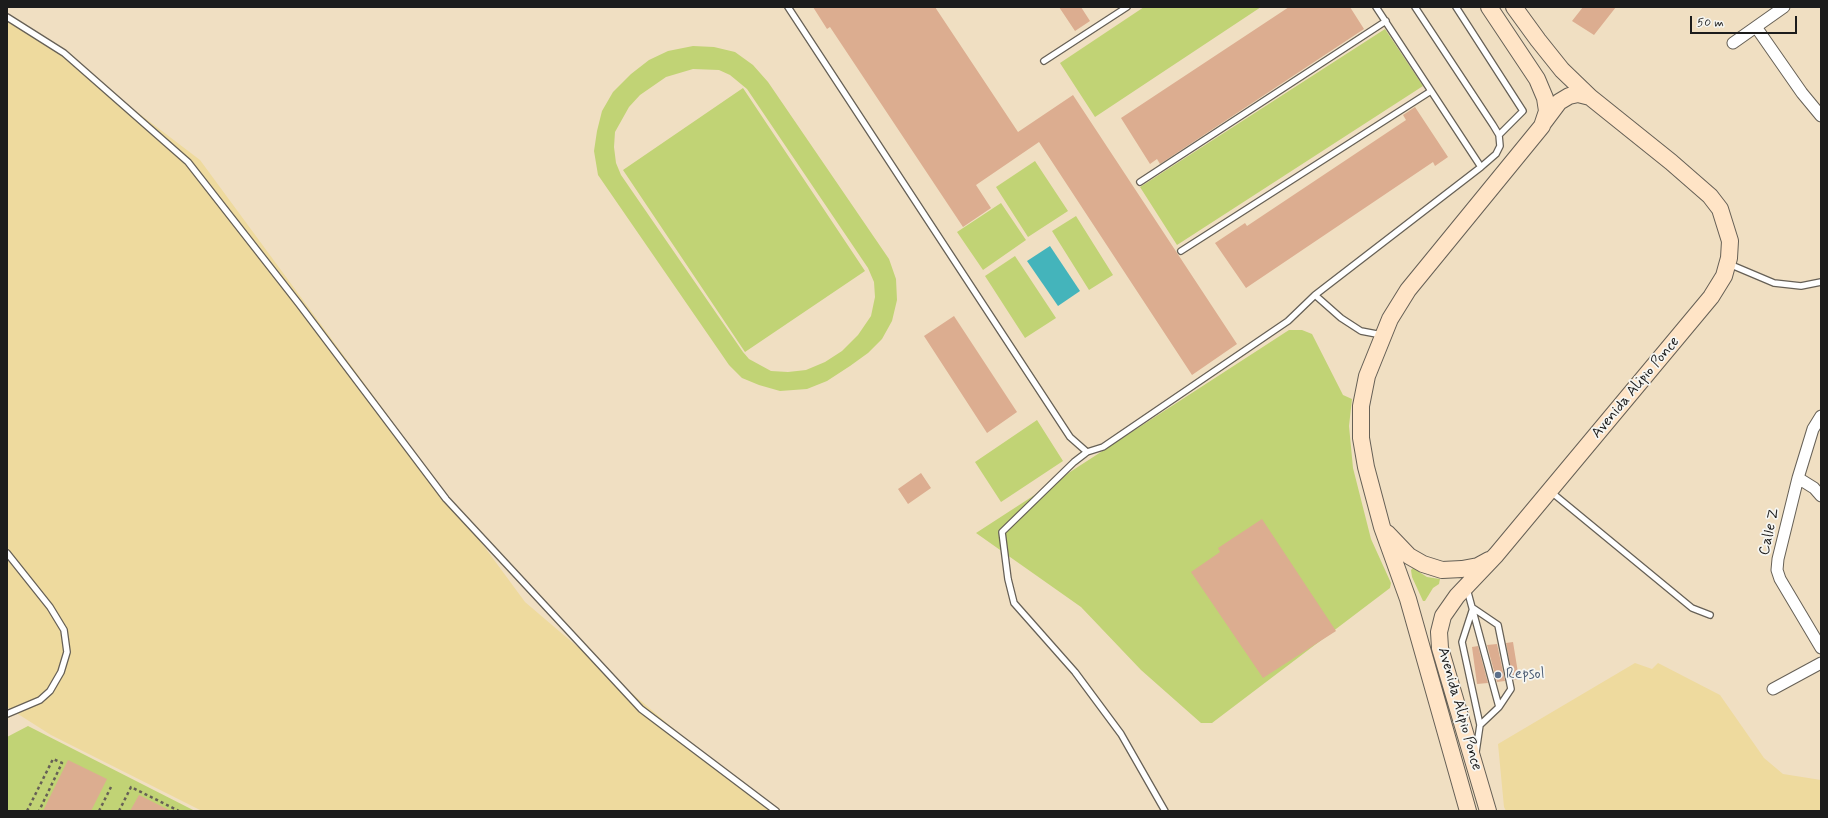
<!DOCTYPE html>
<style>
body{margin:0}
#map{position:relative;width:1828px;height:818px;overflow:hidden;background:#f0dfc2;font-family:Mynerve,sans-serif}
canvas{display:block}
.frame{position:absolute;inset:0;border:8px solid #1c1c1c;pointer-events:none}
.scale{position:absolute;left:1690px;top:16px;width:107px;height:18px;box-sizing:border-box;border:2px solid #1c1c1c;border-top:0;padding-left:5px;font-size:12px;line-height:14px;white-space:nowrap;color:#1c1c1c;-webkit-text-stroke:3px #f6f6f2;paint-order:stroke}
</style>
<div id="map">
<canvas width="1828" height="818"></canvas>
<div class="frame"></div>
<div class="scale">50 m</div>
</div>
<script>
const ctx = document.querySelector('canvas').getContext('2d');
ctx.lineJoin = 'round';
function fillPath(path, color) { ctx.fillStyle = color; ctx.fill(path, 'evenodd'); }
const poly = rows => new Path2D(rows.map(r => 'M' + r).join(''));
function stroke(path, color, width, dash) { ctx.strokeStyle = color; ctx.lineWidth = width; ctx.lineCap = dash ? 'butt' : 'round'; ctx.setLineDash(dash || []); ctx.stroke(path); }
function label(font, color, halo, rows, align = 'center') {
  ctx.font = font + ' Mynerve,sans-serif'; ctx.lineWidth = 3.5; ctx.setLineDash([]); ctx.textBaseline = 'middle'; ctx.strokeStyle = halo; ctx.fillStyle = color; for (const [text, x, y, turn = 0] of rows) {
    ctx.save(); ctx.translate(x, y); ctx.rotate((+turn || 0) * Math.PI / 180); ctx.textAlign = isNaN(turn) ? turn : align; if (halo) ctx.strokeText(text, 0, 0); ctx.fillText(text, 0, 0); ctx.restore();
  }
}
fillPath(poly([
 [1144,7,1261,7,1095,117,1060,63],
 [1385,29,1423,86,1177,245,1140,187],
 [693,46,714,47,735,52,753,65,768,82,889,259,896,279,897,300,892,321,882,339,868,353,850,366,827,381,807,389,780,391,759,385,742,378,729,365,598,175,594,151,597,131,602,111,613,92,631,74,649,60,668,51],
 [693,69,719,70,730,75,747,89,868,268,874,282,875,297,871,316,858,335,842,351,825,362,806,370,788,372,771,371,749,359,743,352,621,175,616,163,614,147,615,132,629,107,640,95,666,77],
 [743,88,865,271,745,352,623,170],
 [1035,161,1068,211,1028,237,996,187],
 [1001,203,1026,240,983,270,957,232],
 [1076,216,1113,275,1089,290,1052,231],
 [1015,256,1056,318,1025,338,985,276],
 [1289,330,1302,330,1312,334,1343,395,1352,399,1349,426,1353,468,1371,539,1391,583,1390,588,1212,723,1201,723,1141,670,1081,607,976,533],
 [1037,420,1063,461,1001,502,975,462],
 [1413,568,1427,577,1440,579,1439,584,1433,588,1425,601,1423,601,1412,577,1411,570],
 [28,726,195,811,7,811,7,737]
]), '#c1d375');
fillPath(poly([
 [7,13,200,160,525,602,770,811,202,811,51,735,7,707],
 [1635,663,1652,669,1658,663,1720,695,1764,758,1783,774,1821,780,1821,811,1506,811,1504,807,1498,744]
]), '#eeda9e');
fillPath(poly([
 [1050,246,1080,291,1058,306,1027,261]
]), '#44b4bb');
fillPath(poly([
 [813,7,935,7,1018,132,1073,95,1237,344,1192,375,1039,142,976,185,991,208,963,227,830,27,827,29],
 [1059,7,1081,7,1090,21,1075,31],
 [1289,7,1350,7,1364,29,1160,164,1157,159,1150,164,1121,118],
 [1583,7,1616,7,1594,35,1572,21],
 [1415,107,1448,157,1435,166,1433,162,1246,288,1215,243,1245,223,1247,226,1406,120,1403,115],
 [954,316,1017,412,987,433,924,336],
 [921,473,931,488,908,504,898,489],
 [1262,519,1336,631,1263,678,1191,572,1220,552,1218,548],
 [1513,642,1519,679,1513,680,1506,643],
 [1497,644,1505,681,1497,682,1487,645],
 [1478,646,1488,683,1477,684,1472,647],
 [68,760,107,779,91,811,43,811],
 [139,795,171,811,130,811]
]), '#dcad90');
const service = poly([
 [788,7,1070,437,1087,452],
 [1376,7,1481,167],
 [1456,7,1523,111,1499,135],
 [7,17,64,53,188,162,299,304,446,499,641,709,776,811],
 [1044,61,1127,7],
 [1140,182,1386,21],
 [1181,251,1431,91],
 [1729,264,1774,283,1801,286,1821,282],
 [1315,295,1481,167,1496,154,1500,146,1499,135,1493,125,1415,7],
 [1550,491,1692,608,1710,615],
 [7,553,50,607,64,630,67,652,61,672,50,691,40,700,7,714],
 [1467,589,1499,707,1480,725,1476,752],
 [1480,725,1462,642,1473,608,1498,625,1511,689,1499,707],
 [1165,811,1121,734,1075,672,1014,603,1008,579,1002,532,1074,462,1087,452,1103,447,1288,321,1315,295,1341,318,1361,331,1382,335]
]);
const minor = poly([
 [1756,27,1802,93,1821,116],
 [1733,43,1784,7],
 [1821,416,1813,429,1798,478,1778,559,1777,570,1780,579,1821,648],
 [1798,478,1814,488,1821,496],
 [1773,689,1821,663]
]);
const secondary = poly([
 [1544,122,1559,102,1569,96,1578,94,1590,97],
 [1387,533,1409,556,1423,564,1442,570,1462,569,1478,566,1489,560],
 [1468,811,1408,599,1382,527,1366,467,1361,438,1361,406,1367,376,1390,319,1408,290,1542,126,1547,111,1545,98,1537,79,1489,7],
 [1488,811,1440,648,1439,632,1443,616,1457,596,1496,555,1711,297,1724,276,1729,258,1730,241,1720,209,1710,196,1671,162,1590,97,1562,70,1538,40,1514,7]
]);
stroke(service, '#666056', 8);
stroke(minor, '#666056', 13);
stroke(secondary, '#666056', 18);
stroke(poly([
 [27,811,53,759,62,763,39,811],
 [99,811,111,787],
 [119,811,131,787,179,811]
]), '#666056', 2.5, [3, 3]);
stroke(service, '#fff', 5.5);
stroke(minor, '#fff', 11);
stroke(secondary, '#ffe4c6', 16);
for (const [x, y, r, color] of [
 [1498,675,4,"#5c6f8a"]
]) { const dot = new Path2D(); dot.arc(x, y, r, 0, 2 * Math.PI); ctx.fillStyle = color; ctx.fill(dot); stroke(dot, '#f6f6f2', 1.5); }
label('15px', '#1c1c1c', '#f6f6f2', [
 ["Avenida Alipio Ponce",1636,388,-50],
 ["Calle Z",1770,532,-77],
 ["Avenida Alipio Ponce",1459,709,74]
]);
label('15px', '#4e5e75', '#f6f6f2', [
 ["Repsol",1506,675]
], 'left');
</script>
